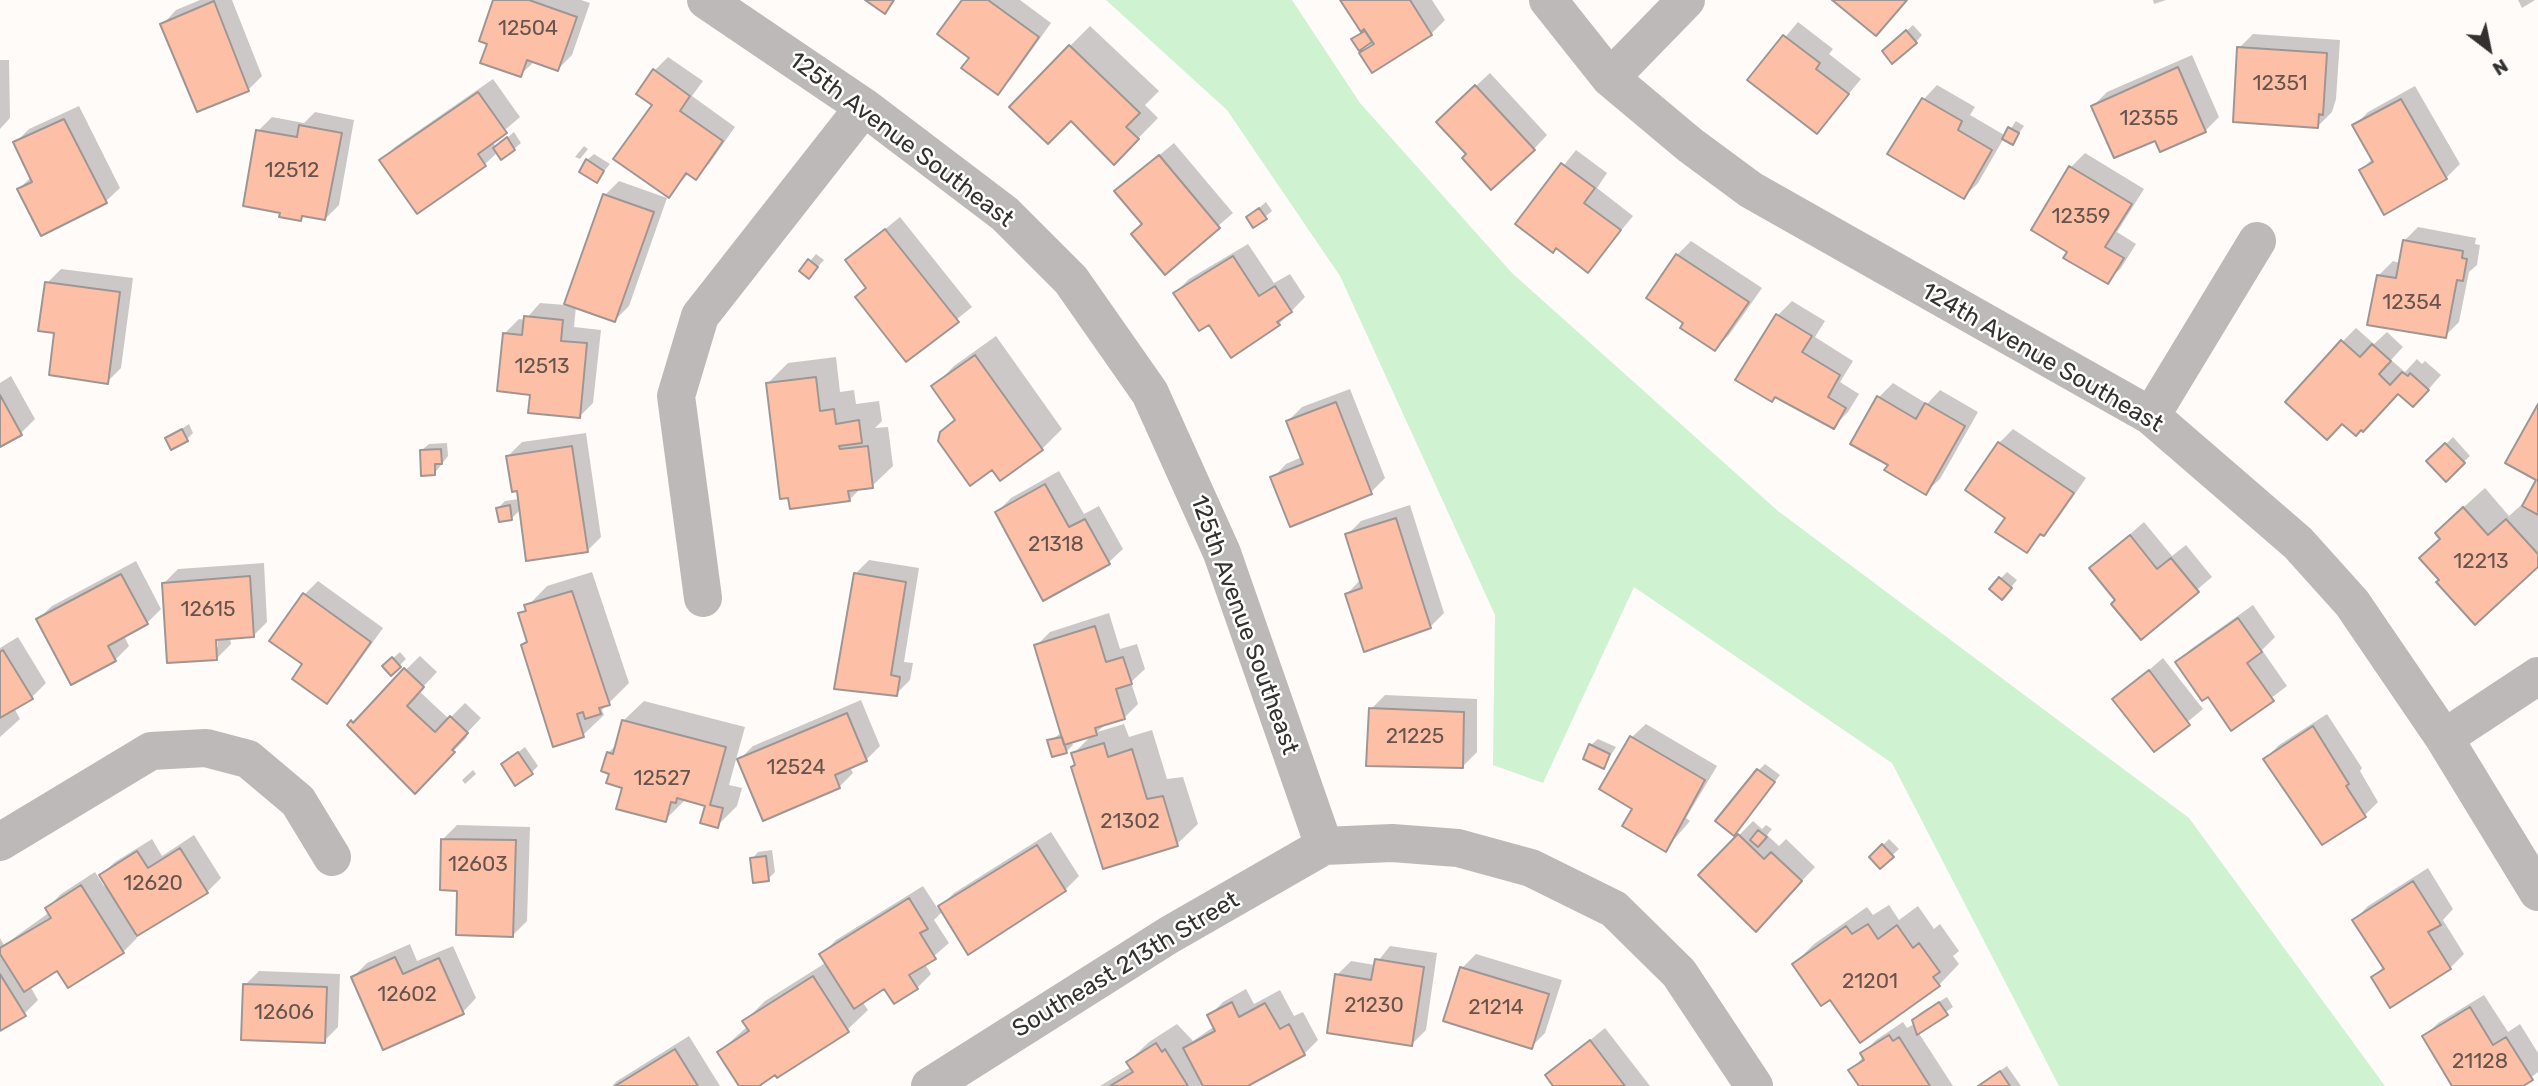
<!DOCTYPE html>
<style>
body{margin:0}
#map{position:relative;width:2538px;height:1086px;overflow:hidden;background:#fffbf9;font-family:Rubik,sans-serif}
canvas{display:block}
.north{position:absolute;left:2454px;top:14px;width:70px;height:70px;-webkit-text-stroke:5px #fff;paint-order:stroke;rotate:148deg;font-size:19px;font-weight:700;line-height:28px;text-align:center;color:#34302f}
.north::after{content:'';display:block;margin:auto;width:24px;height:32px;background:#34302f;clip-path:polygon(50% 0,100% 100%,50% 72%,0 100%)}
</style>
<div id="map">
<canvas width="2538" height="1086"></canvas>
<div class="north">N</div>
</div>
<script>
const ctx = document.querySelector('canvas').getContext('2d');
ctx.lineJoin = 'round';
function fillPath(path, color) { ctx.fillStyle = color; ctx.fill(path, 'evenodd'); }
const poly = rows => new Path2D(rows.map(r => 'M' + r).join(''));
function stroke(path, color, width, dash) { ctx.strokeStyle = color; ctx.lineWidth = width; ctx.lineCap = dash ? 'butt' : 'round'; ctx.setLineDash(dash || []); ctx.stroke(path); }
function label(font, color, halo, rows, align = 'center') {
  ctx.font = font + ' Rubik,sans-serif'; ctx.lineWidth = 5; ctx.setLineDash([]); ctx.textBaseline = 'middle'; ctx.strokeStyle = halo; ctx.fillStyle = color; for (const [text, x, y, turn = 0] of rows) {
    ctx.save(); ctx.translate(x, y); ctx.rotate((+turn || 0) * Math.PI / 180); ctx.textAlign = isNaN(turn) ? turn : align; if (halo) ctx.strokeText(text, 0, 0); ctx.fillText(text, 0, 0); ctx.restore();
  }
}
fillPath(poly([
 [1106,0,1292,0,1360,103,1512,273,1778,511,2189,818,2385,1086,2059,1086,1892,763,1634,587,1543,783,1493,765,1495,615,1340,276,1227,110]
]), '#cff2d0');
fillPath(poly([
 [200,0,232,0,262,76,248,90,163,24,176,10],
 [495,0,581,0,590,3,572,55,558,69,535,61,520,75,489,43],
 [964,0,1020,0,1051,23,1011,79,998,93,972,57],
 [1342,0,1432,0,1445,20,1431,34,1372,70,1361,54,1374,41,1360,49,1353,40,1363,31],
 [2153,0,2166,0,2154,4],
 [2518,0,2535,0,2522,8],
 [1798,22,1833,49,1829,54,1861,79,1817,132,1749,80],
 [1913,25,1922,35,1916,42,1891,45],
 [1090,26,1159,91,1145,105,1158,118,1114,163,1070,46],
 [2253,34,2340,40,2336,99,2332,112,2318,126,2239,48],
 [2192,55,2219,117,2205,131,2161,150,2156,138,2093,106,2107,92],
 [668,57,703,81,692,96,735,127,709,164,695,177,689,173,668,196,654,104,654,71],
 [0,60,9,60,10,118,0,129],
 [1490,73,1547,135,1534,149,1468,154,1452,108],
 [493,79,520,117,492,141,496,147,514,132,521,143,514,149,498,152,485,164,418,212,381,161,395,147],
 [1937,85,1975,107,1970,115,2006,136,2016,121,2024,126,2012,143,2004,138,1978,183,1964,197,1924,99],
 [2415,86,2460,164,2446,178,2361,170,2373,158,2354,126,2368,112],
 [79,106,120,188,106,201,19,189,32,176,15,143,29,129],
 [315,112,354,120,339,205,325,219,305,215,301,219,258,131,272,117,304,123],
 [1174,143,1233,213,1165,272,1143,224,1116,191],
 [584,146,588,149,580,159,575,157],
 [1576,150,1607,173,1597,188,1633,216,1588,271,1557,247,1517,224],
 [2085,153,2144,189,2117,232,2136,244,2121,268,2107,282,2070,251,2033,229,2071,167],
 [594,154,610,164,597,180,587,160],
 [619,181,667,198,629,306,615,320,576,306,574,327,601,330,593,403,579,417,532,393,505,333,519,319,525,320,540,303,565,305,605,195],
 [1266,202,1272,211,1265,217,1248,217],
 [900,217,972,307,906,360,868,287,847,260],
 [2418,227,2476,238,2475,244,2480,245,2477,265,2469,272,2459,322,2445,336,2379,275,2393,261,2400,263,2404,241],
 [1691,241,1762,288,1729,335,1715,349,1685,322,1649,297,1677,255],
 [1248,244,1274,283,1290,274,1305,297,1279,324,1210,322,1175,293,1189,279],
 [816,254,824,260,815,270,802,271],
 [61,269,133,278,121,368,107,382,56,331,47,283],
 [1792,301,1825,321,1815,337,1853,361,1840,382,1859,394,1848,412,1834,426,1778,315],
 [2356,328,2374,344,2387,332,2403,347,2391,360,2405,372,2417,359,2422,364,2425,361,2441,375,2427,391,2399,392,2377,416,2342,342],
 [996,336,1062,429,1042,449,992,467,941,433,956,418,934,387,954,366],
 [836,357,840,392,854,390,856,404,879,401,882,421,875,428,888,427,893,466,872,486,861,488,849,500,790,496,768,383,788,363],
 [11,376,35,419,21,433,0,445,0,383],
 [1893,383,1927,404,1940,390,1978,412,1940,479,1926,492,1890,464,1879,397],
 [1350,389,1385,478,1371,492,1273,478,1286,464,1302,457,1288,421,1302,407],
 [189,424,193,433,187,439,167,439],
 [2013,429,2086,478,2057,520,2026,550,2007,517,1999,443],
 [586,433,601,537,587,551,521,509,511,519,498,508,505,501,519,499,508,456,522,442],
 [2453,437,2470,456,2446,479,2429,461],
 [447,443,448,456,434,474,422,450,429,444],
 [1059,471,1084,514,1099,506,1123,549,1109,562,1044,599,997,512,1011,498],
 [2538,481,2538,564,2441,579,2442,538,2457,513,2485,488,2509,516,2528,499],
 [1410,505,1444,613,1430,627,1347,594,1361,579,1347,535,1361,521],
 [2144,522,2172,556,2186,545,2212,577,2141,637,2117,599,2091,568],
 [869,560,919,568,904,662,913,663,910,680,896,694,855,574],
 [136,561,161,609,147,623,124,636,129,646,115,660,38,619,52,606],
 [264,563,267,622,253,636,230,637,231,644,217,658,164,583,178,569],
 [217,631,218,647,215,647,214,632],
 [592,572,629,683,602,710,604,715,583,735,523,645,528,640,520,614,547,586],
 [2007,572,2017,580,2008,591,2000,579],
 [318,581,383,628,340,688,327,702,305,664,304,595],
 [2253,605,2275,637,2262,650,2287,686,2232,728,2208,695,2177,662,2191,649],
 [1109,613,1120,649,1137,644,1145,669,1131,682,1138,704,1124,718,1107,723,1097,732,1124,724,1129,737,1152,730,1167,779,1183,777,1198,824,1177,844,1077,764,1073,754,1093,734,1071,741,1073,745,1066,752,1049,741,1063,732,1036,646,1050,632],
 [18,637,46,683,32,697,14,708,20,719,0,737,0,648],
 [400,652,406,659,391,674,384,666],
 [420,656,437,672,419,691,449,719,465,703,481,718,465,735,467,737,415,792,349,725],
 [2163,658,2203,709,2154,750,2115,699],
 [1385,695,1477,699,1477,752,1463,766,1371,709],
 [861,700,880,746,866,760,850,767,853,773,839,787,739,760,753,746],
 [644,701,745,727,729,785,742,788,737,806,717,826,707,805,686,799,665,820,611,773,608,753,617,744,623,721],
 [2327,714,2362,768,2360,771,2378,802,2365,815,2265,759,2279,745],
 [1646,724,1717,766,1686,818,1690,821,1665,850,1635,808,1632,737],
 [1598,739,1616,747,1603,767,1591,745],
 [525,747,538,766,531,773,503,764],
 [1765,764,1780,775,1740,827,1759,770],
 [473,770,476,774,465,784,462,780],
 [1753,821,1762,829,1766,825,1772,829,1767,835,1779,846,1786,839,1815,867,1770,915,1700,875],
 [457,825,530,827,527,921,513,935,459,889,443,839],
 [1051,832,1079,876,1065,890,943,911,934,920,949,943,925,964,931,974,917,988,885,986,862,1001,868,1010,847,1030,756,1086,741,1086,719,1052,748,1026,745,1021,765,1001,827,962,822,954,836,940,923,886,938,909,954,893],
 [194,835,221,878,207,892,135,935,137,938,123,952,58,969,30,986,38,1000,24,1014,0,1029,0,938,4,945,50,912,47,908,61,894,95,872,104,886,107,884,101,875,115,862,152,839,162,856],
 [1889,839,1899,849,1880,867,1871,857],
 [772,850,775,872,768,879,752,859,758,852],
 [2428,868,2453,909,2443,920,2464,954,2450,968,2373,977,2384,966,2354,920,2368,906],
 [1889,905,1899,920,1918,906,1934,929,1940,924,1959,951,1953,956,1959,964,1939,985,1830,998,1794,964,1814,944,1867,907,1873,915],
 [410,944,417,961,453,946,476,998,463,1012,353,977,367,963],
 [1390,946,1437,953,1426,1030,1412,1044,1337,975,1351,961,1375,965],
 [1476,954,1562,980,1545,1033,1531,1047,1462,968],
 [259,971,340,974,338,1027,324,1041,245,985],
 [1246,989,1254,1004,1280,990,1294,1016,1303,1012,1318,1040,1304,1054,1245,1086,1100,1086,1131,1067,1128,1062,1149,1042,1177,1024,1193,1041,1215,1026,1209,1016,1223,1002],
 [2484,995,2508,1032,2520,1024,2538,1053,2538,1072,2520,1086,2454,1086,2424,1037,2438,1023],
 [1947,997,1953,1007,1918,1032,1953,1086,1861,1086,1851,1070,1864,1056,1862,1054,1876,1040,1903,1022,1907,1028,1916,1023,1914,1020,1920,1013],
 [1605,1028,1650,1086,1555,1086,1547,1075],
 [689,1036,720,1086,612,1086,617,1081],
 [2007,1066,2021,1086,1978,1086,1979,1085]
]), '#0003');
const building = poly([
 [493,0,529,0,577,17,558,71,527,60,521,77,480,63,487,44,479,41,493,0],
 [865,0,894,0,885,14,865,0],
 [962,0,988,0,1039,37,998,95,961,68,969,58,937,34,962,0],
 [1340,0,1410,0,1432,35,1372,73,1359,53,1374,44,1364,29,1361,32,1340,0],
 [1832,0,1907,0,1876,36,1832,0],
 [214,1,249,91,197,112,160,24,214,1],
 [1906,30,1917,43,1892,64,1882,51,1906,30],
 [1365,31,1372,42,1359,51,1351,39,1365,31],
 [1783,35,1820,63,1816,69,1849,94,1817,134,1747,80,1783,35],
 [1069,45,1140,113,1126,127,1139,139,1114,165,1071,121,1048,144,1009,107,1069,45],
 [2237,47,2327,53,2323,115,2319,114,2318,128,2233,122,2237,47],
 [2178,67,2206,132,2160,152,2155,141,2114,158,2091,106,2178,67],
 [653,69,690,96,680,111,723,141,696,180,686,173,669,198,613,159,652,105,636,94,653,69],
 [1475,85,1535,150,1491,190,1462,158,1466,154,1436,122,1475,85],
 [478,92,507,133,478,154,486,166,417,214,379,160,478,92],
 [1922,98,1962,121,1958,130,1992,150,1964,199,1887,154,1922,98],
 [2401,99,2447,179,2384,215,2359,170,2373,162,2352,125,2401,99],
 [64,119,107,203,41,236,17,189,32,182,13,142,64,119],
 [299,125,342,133,325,220,302,216,301,221,279,217,280,213,243,206,256,130,297,137,299,125],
 [2008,127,2019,133,2013,145,2002,139,2008,127],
 [507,137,515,150,501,160,493,148,507,137],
 [1159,155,1220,228,1165,275,1131,234,1142,224,1114,191,1159,155],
 [586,159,604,171,597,183,579,172,586,159],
 [1561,163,1595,188,1584,203,1621,230,1588,273,1556,248,1553,253,1515,224,1561,163],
 [2069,166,2132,204,2105,247,2124,258,2108,284,2063,258,2067,252,2031,230,2069,166],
 [603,194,654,212,615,322,564,304,603,194],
 [1259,208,1267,219,1253,228,1246,217,1259,208],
 [885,229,959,322,906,362,855,297,866,288,845,260,885,229],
 [2403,240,2463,251,2462,258,2467,259,2463,281,2457,280,2446,338,2367,325,2377,275,2396,278,2403,240],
 [1676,254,1749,302,1715,351,1680,328,1683,323,1646,298,1676,254],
 [1233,256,1259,296,1275,286,1292,312,1277,322,1280,325,1231,358,1209,325,1199,331,1173,293,1233,256],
 [808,259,818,267,809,279,799,271,808,259],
 [45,282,120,292,108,384,49,375,54,333,38,331,45,282],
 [1776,314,1812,336,1802,352,1840,375,1828,397,1846,408,1834,429,1775,397,1772,402,1735,380,1776,314],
 [524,316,563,320,561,341,587,343,580,418,528,413,530,395,497,391,503,333,522,335,524,316],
 [2341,340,2360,357,2372,344,2391,361,2379,374,2390,385,2402,372,2408,376,2410,373,2429,390,2413,407,2398,394,2363,432,2361,430,2356,436,2342,424,2327,440,2285,402,2341,340],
 [975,355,1043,450,1000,481,992,470,970,486,938,441,940,432,955,420,931,386,975,355],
 [816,377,820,411,834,409,836,424,859,420,862,443,839,446,840,449,868,446,873,488,848,491,850,501,790,509,788,498,780,499,766,383,816,377],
 [0,395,22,435,0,447,0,395],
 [1877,396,1916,419,1925,403,1965,426,1926,495,1884,470,1888,465,1850,444,1877,396],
 [1336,402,1372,494,1290,527,1270,477,1303,464,1286,421,1336,402],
 [2538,404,2538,515,2522,506,2536,480,2505,463,2538,404],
 [182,429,188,441,171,450,165,438,182,429],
 [1998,442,2074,493,2044,536,2040,534,2027,553,1995,532,2005,518,1965,490,1998,442],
 [2445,443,2465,463,2446,482,2426,461,2445,443],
 [572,446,588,552,526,561,517,491,512,492,506,456,572,446],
 [441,449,442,464,435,464,435,475,421,476,420,450,441,449],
 [1045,484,1069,527,1085,519,1110,564,1043,601,995,512,1045,484],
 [510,505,512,520,499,522,496,508,510,505],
 [2463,507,2488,535,2506,519,2538,554,2538,567,2475,625,2436,582,2439,580,2419,558,2440,539,2435,533,2463,507],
 [1396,518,1431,628,1364,652,1345,594,1362,588,1345,534,1396,518],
 [2130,535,2157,569,2171,558,2199,592,2141,640,2111,604,2115,600,2089,568,2130,535],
 [854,573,906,582,891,675,900,677,897,696,834,689,854,573],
 [121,574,148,624,108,646,116,661,71,685,36,619,121,574],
 [250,576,254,637,216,640,217,660,167,663,162,583,250,576],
 [1999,577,2012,588,2002,600,1989,589,1999,577],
 [572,591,610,705,599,708,601,714,585,719,583,712,577,714,584,737,553,747,521,645,527,642,518,613,526,611,524,605,572,591],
 [303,593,371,642,327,704,292,679,302,664,269,641,303,593],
 [2238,618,2262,652,2247,663,2274,701,2231,731,2208,697,2202,701,2175,662,2238,618],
 [1095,626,1106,662,1123,657,1132,684,1116,689,1125,719,1095,728,1097,735,1064,745,1034,645,1095,626],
 [3,650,33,699,0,718,0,652,3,650],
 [392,657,401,667,391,676,382,666,392,657],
 [404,668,424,687,407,706,435,732,450,716,468,733,452,750,455,752,415,794,347,725,351,720,353,723,404,668],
 [2149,670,2190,725,2154,752,2112,699,2149,670],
 [1369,708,1464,712,1463,768,1366,766,1369,708],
 [847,713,867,761,835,775,840,788,763,821,737,759,847,713],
 [622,720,726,747,710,805,723,808,718,828,700,823,705,806,677,798,676,803,671,802,666,822,616,809,622,788,606,783,609,774,601,771,607,752,613,754,622,720],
 [2313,726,2349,784,2346,786,2366,817,2322,845,2263,759,2313,726],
 [1630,736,1705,780,1666,852,1622,826,1632,809,1599,789,1630,736],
 [1062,737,1067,753,1052,757,1047,740,1062,737],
 [1104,743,1108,757,1132,749,1147,799,1163,796,1178,846,1103,869,1071,767,1075,765,1071,753,1104,743],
 [1589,744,1610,754,1604,769,1583,759,1589,744],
 [518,752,533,774,515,786,501,764,518,752],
 [1757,769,1775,782,1734,836,1715,821,1757,769],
 [1758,830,1767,837,1758,847,1750,840,1758,830],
 [1738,834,1764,859,1771,852,1802,881,1756,932,1698,875,1738,834],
 [441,839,516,840,513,937,456,935,457,891,440,890,441,839],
 [1882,844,1894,857,1880,869,1869,857,1882,844],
 [1037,845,1066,891,968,955,938,906,1037,845],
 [180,848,208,893,137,936,99,875,137,851,148,868,180,848],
 [766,856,769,881,753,883,750,858,766,856],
 [2413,881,2441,925,2428,932,2451,969,2390,1008,2371,977,2384,969,2352,920,2413,881],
 [81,885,124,953,68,988,57,971,24,992,0,954,0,948,51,918,45,908,81,885],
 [909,898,928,929,920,933,936,959,909,975,918,989,894,1004,884,989,854,1009,819,954,909,898],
 [1868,924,1878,939,1897,925,1913,948,1919,943,1940,972,1933,977,1940,986,1860,1043,1830,1000,1821,1006,1792,964,1846,926,1852,934,1868,924],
 [395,957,403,974,439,958,464,1014,383,1050,351,977,395,957],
 [1375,959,1424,967,1412,1046,1327,1033,1335,974,1371,980,1375,959],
 [1460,967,1549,994,1532,1049,1443,1021,1460,967],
 [0,974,26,1016,0,1031,0,974],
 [813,976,849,1032,777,1078,775,1075,759,1086,739,1086,717,1052,749,1031,742,1021,813,976],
 [243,984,327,987,325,1043,241,1040,243,984],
 [1232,1002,1239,1017,1265,1003,1280,1029,1289,1024,1305,1055,1248,1086,1203,1086,1183,1048,1215,1031,1207,1015,1232,1002],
 [1939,1002,1948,1015,1917,1035,1912,1020,1939,1002],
 [2470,1007,2493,1045,2506,1037,2533,1080,2523,1086,2452,1086,2422,1036,2470,1007],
 [1889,1035,1893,1041,1899,1037,1930,1086,1859,1086,1848,1070,1864,1060,1860,1053,1889,1035],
 [1590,1040,1625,1086,1553,1086,1545,1075,1590,1040],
 [1156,1043,1162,1052,1165,1049,1188,1086,1110,1086,1133,1072,1126,1062,1156,1043],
 [675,1049,698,1086,615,1086,675,1049],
 [2000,1071,2010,1086,1978,1086,2000,1071]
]);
fillPath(building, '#fdc0a7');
stroke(building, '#9f9693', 2);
stroke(poly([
 [706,0,864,107,1005,214,1071,280,1150,393,1222,553,1324,846,1392,843,1458,848,1531,868,1614,909,1679,973,1754,1086],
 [1548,0,1610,78,1690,145,1751,190,2151,416,2298,543,2352,603,2444,738,2538,892],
 [1610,78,1686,0],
 [2151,416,2257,241],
 [703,598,676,396,700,316,864,107],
 [2444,738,2538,676],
 [0,842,151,751,206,748,248,759,298,801,332,857],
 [930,1086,1169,935,1324,846]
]), '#beb9b9', 38);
label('21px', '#66544d', null, [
 ["12504",528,29],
 ["12351",2280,84],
 ["12355",2149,119],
 ["12512",292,171],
 ["12359",2081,217],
 ["12354",2412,303],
 ["12513",542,367],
 ["21318",1056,545],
 ["12213",2481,562],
 ["12615",208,610],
 ["21225",1415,737],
 ["12524",796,768],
 ["12527",662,779],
 ["21302",1130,822],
 ["12603",478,865],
 ["12620",153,884],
 ["21201",1870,982],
 ["12602",407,995],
 ["21230",1374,1006],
 ["21214",1496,1008],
 ["12606",284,1013],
 ["21128",2480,1062]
]);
label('24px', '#34302f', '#fff', [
 ["125th Avenue Southeast",901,140,37],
 ["124th Avenue Southeast",2042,358,30],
 ["125th Avenue Southeast",1244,625,70],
 ["Southeast 213th Street",1126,965,-31]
]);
</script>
